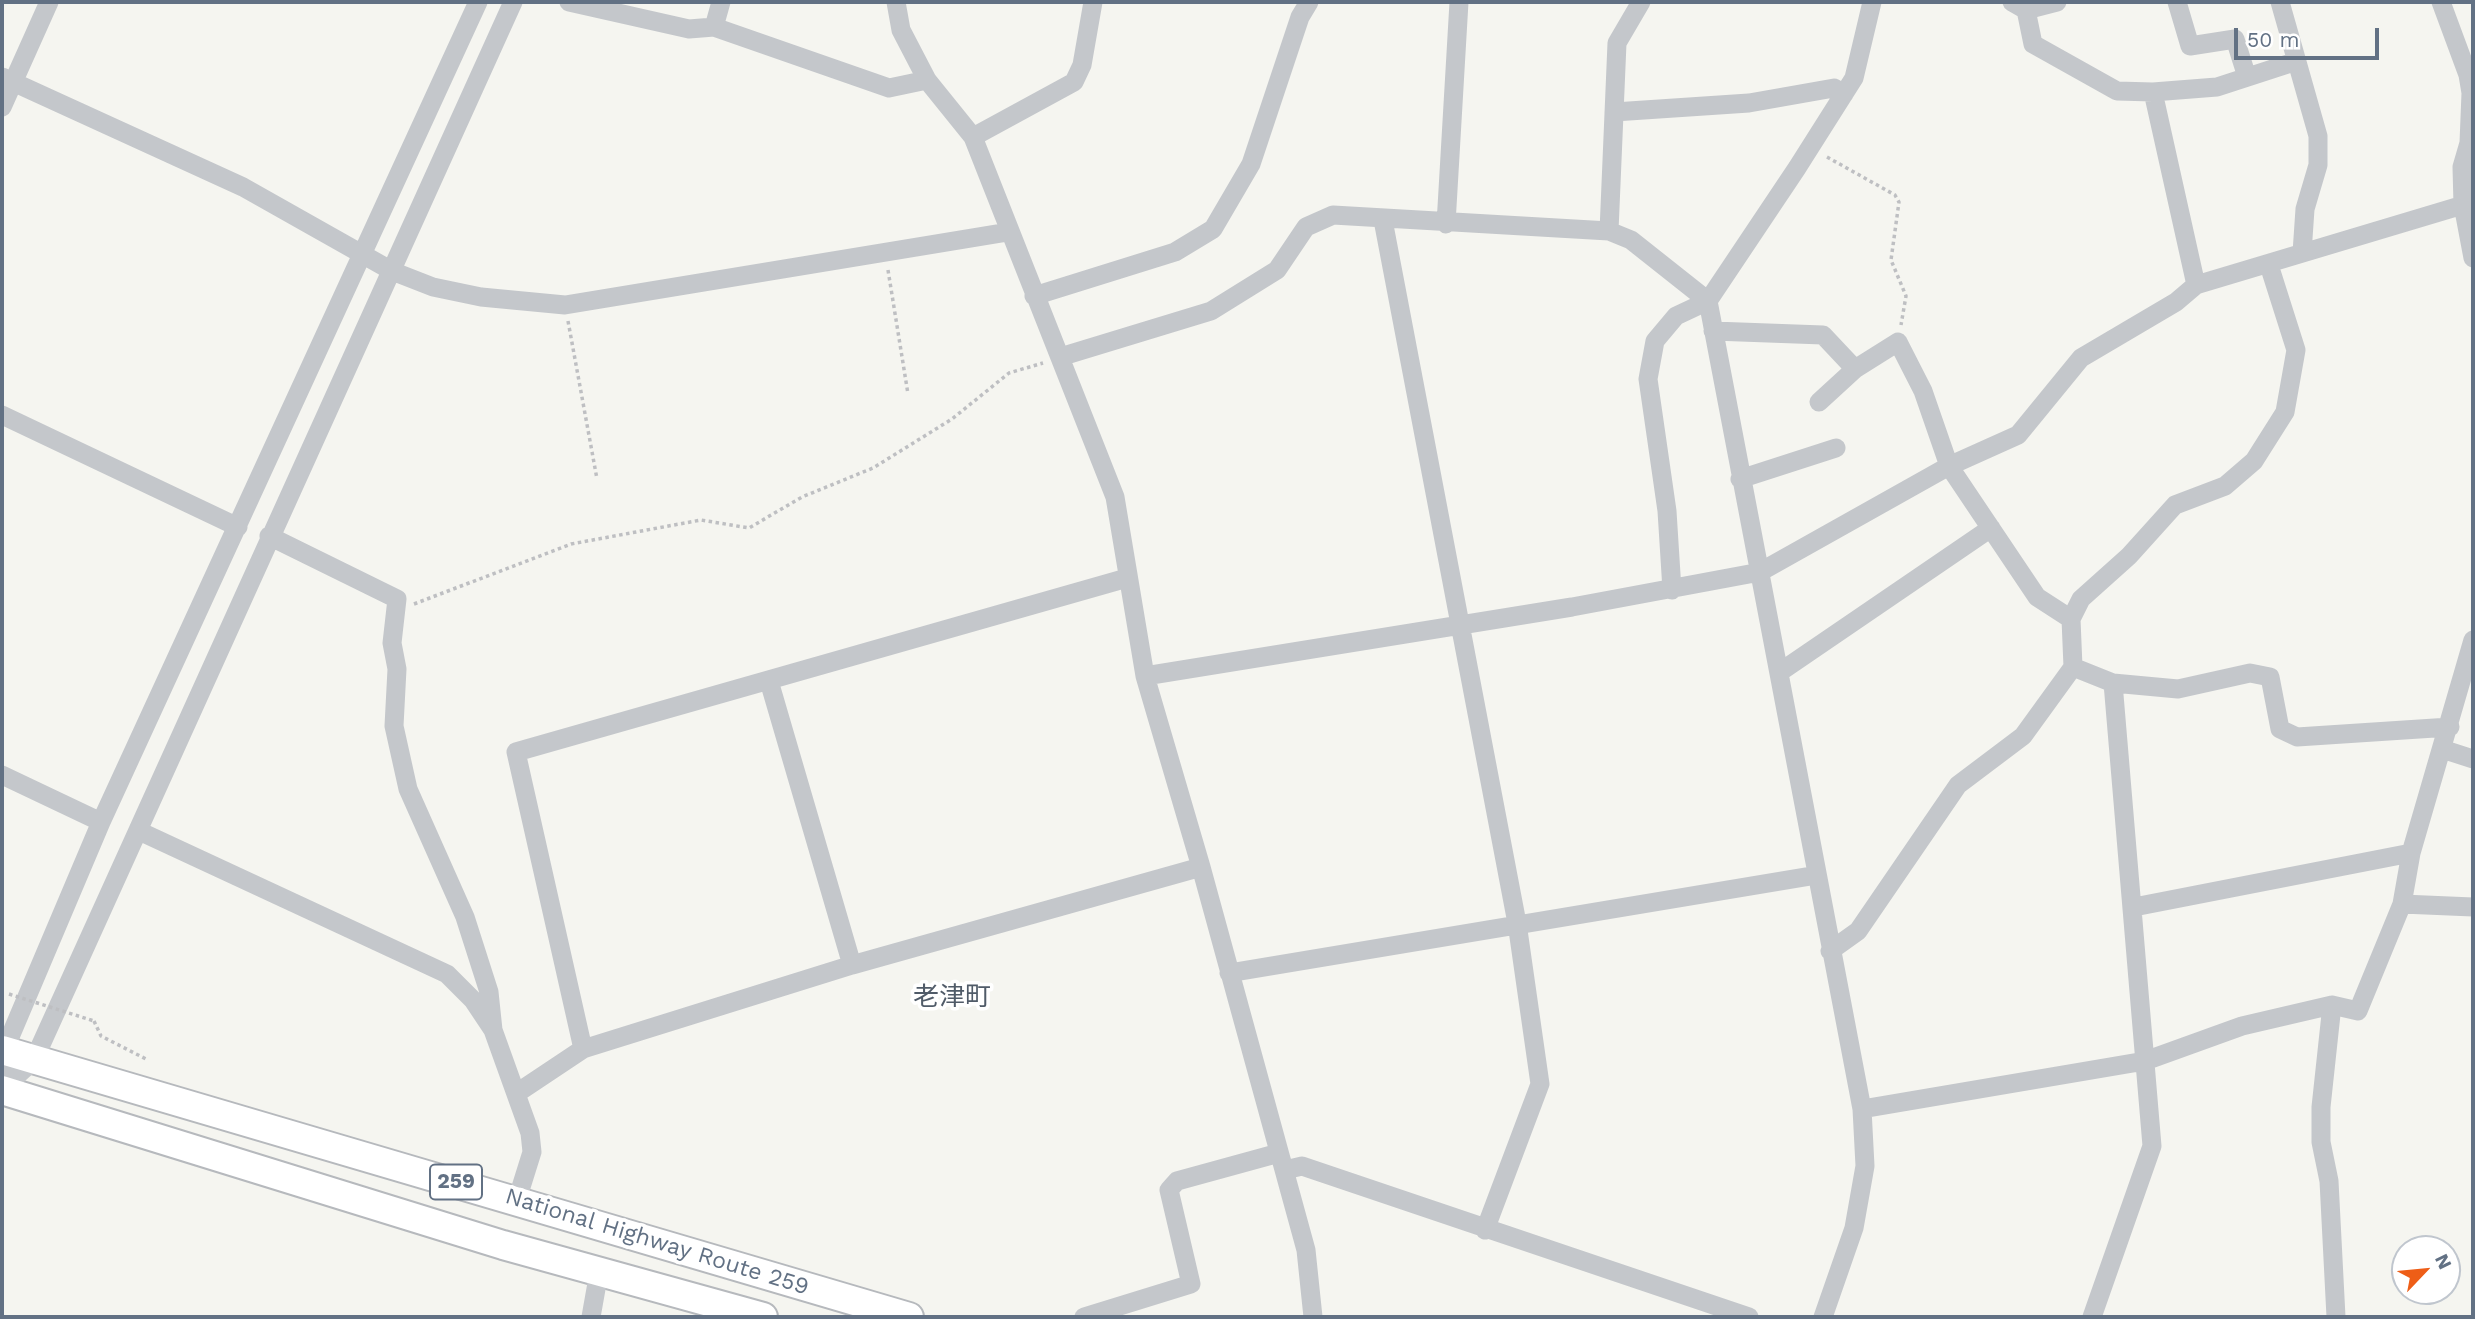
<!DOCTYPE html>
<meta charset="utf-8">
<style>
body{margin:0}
#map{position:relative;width:2475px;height:1319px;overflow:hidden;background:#f5f5f0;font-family:"Work Sans",sans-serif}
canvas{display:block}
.frame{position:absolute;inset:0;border:4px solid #627184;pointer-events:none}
.north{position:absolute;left:2391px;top:1235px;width:70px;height:70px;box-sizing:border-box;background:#fff;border:2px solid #c0c6ce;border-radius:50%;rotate:64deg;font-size:19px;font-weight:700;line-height:28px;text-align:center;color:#627184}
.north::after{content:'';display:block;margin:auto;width:24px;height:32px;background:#ee5e17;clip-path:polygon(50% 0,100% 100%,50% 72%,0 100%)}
.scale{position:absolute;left:2234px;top:28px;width:145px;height:32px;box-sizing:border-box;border:4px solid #627184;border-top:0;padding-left:9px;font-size:21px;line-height:24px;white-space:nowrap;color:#627184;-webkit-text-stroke:5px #fff;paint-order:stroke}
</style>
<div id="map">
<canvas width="2475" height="1319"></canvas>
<div class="frame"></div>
<div class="north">N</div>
<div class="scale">50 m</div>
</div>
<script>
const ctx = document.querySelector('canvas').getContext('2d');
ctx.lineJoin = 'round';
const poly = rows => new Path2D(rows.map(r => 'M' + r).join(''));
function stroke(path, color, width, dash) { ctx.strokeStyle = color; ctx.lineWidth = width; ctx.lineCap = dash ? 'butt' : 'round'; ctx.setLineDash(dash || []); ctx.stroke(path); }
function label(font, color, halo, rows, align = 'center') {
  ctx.font = font + ' "Work Sans","Noto Sans JP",sans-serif'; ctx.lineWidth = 7; ctx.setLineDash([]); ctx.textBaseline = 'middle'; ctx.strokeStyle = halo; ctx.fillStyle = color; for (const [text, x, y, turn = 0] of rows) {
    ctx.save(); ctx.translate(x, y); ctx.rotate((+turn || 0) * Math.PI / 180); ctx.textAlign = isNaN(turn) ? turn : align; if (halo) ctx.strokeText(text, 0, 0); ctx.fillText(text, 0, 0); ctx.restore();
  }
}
const highway = poly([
 [2,1050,909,1317],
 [2,1090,503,1245,763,1317]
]);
stroke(highway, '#b6b9bd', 32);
stroke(poly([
 [1827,157,1895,195,1899,202,1891,260,1906,296,1901,325],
 [888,270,908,394],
 [568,321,597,479],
 [414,604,571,544,701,520,749,528,802,497,873,468,952,419,1009,373,1043,363],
 [94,1021,101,1036,146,1059]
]), '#bebfc2', 3.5, [3.5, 3.5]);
stroke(poly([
 [569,2,689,29,714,27,889,88,927,80],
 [896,2,901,30,927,80,973,137,1115,497,1145,676,1201,867,1306,1250,1313,1317],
 [2012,2,2026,10,2057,2],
 [2177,2,2190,46,2235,39,2247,77],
 [2280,2,2318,136,2318,165,2305,209,2302,253],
 [2441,2,2468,75,2471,93,2469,143,2462,167,2463,205,2473,258],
 [2026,10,2033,44,2117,91,2153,92,2217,87,2297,61],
 [714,27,721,2],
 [2,77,243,187,392,271,433,287,481,297,565,305,1008,232],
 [2153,92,2196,285],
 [2,107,49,2],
 [1614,112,1749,103,1834,88,1844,94],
 [973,137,1074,82,1082,65,1093,2],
 [1383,220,1517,923,1540,1084,1485,1230],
 [1446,224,1459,2],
 [1609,231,1617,43,1641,2],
 [1034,296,1175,252,1213,229,1251,164,1300,17,1309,2],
 [1713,331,1823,335,1855,369],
 [1060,357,1211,311,1277,270,1306,227,1333,215,1609,231,1631,240,1708,301,1862,1109,1865,1166,1854,1228,1823,1317],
 [1819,402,1855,369,1898,342,1923,391,1949,466,2037,597,2071,619,2073,667,2023,736,1958,785,1858,931,1830,951],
 [2,415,238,527],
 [1740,479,1836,448],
 [269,536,397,599,392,643,397,669,394,726,408,789,465,917,489,992,493,1030],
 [1672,590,1667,511,1648,379,1655,341,1676,316,1708,301,1797,168,1854,78,1872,2],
 [2071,619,2081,599,2129,556,2175,505,2225,486,2254,461,2285,412,2296,350,2269,265],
 [2073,667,2113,683,2178,689,2250,673,2270,677,2280,729,2297,737,2450,727],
 [1780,672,1991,528],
 [1145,676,1572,607,1760,572,1949,466,2018,435,2081,358,2176,302,2196,285,2463,205],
 [769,681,852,965],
 [2442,749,2473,759],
 [2,775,101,822],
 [139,831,447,974,473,1000,493,1030,530,1133,532,1152,517,1200],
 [2402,904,2473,907],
 [2134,907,2411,853],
 [1229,973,1817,875],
 [2332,1005,2321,1107,2321,1142,2329,1181,2336,1317],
 [583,1049,516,752,1127,578],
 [2,1081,4,1051,101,822,478,2],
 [2,1089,34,1060,513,2],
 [517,1093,583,1049,852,965,1201,867],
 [1862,1109,2145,1061,2242,1026,2332,1005,2358,1011,2402,904,2411,853,2473,640],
 [1285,1170,1302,1166,1749,1317],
 [591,1317,599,1272],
 [1084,1317,1191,1284,1169,1190,1177,1181,1279,1153],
 [2092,1317,2152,1146,2113,683]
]), '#c4c7cb', 19);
stroke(highway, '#fff', 28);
stroke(poly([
 [9,994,94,1021]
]), '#bebfc2', 3.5, [3.5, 3.5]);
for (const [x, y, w] of [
 [456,1182,52]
]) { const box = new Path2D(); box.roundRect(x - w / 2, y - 17.5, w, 35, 5); ctx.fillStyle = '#fff'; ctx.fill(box); stroke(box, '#627184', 2); }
label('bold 21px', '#627184', null, [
 ["259",456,1182]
]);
label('23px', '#627184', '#fff', [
 ["National Highway Route 259",657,1242,17]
]);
label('26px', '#505b68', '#fff', [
 ["老津町",952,997]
]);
</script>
